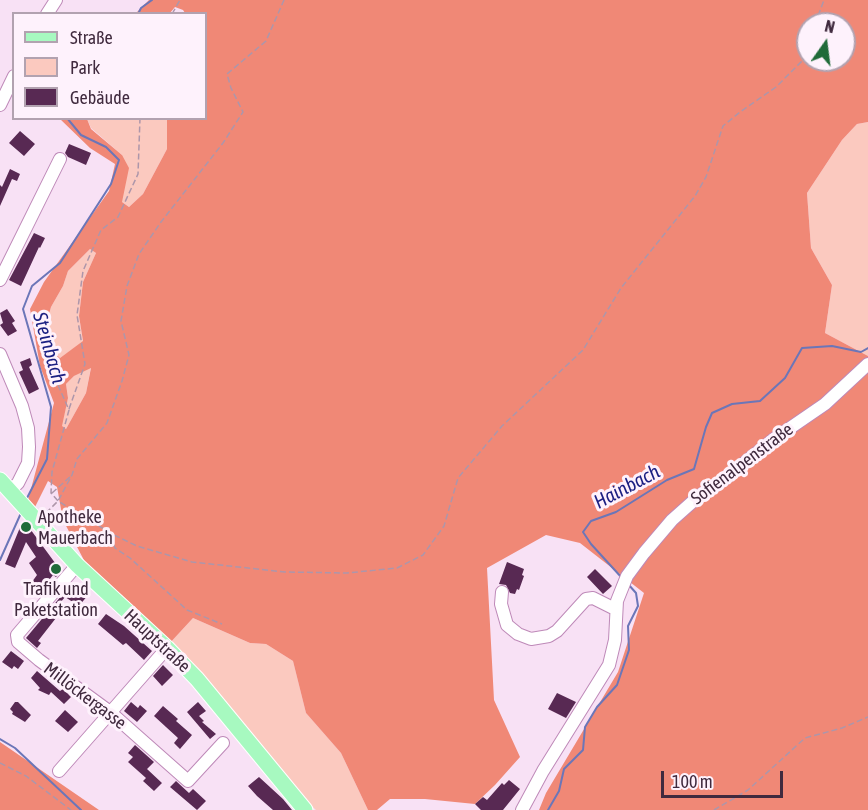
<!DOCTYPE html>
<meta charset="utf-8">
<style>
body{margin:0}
#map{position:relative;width:868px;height:810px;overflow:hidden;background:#f8e1f5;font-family:"Asap Condensed",sans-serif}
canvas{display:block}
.legend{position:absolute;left:12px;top:12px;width:195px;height:108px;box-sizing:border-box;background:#fef2fc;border:2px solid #b2a2b0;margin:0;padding:8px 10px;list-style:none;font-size:18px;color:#402a3e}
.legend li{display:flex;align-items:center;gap:12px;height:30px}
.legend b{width:30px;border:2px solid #b2a2b0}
.north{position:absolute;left:796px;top:12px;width:60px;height:60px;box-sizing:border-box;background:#fef2fc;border:2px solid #b2a2b0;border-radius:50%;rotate:14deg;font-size:16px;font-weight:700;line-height:24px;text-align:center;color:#402a3e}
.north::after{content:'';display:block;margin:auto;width:21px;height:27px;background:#206b39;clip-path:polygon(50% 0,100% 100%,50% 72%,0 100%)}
.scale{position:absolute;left:661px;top:771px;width:122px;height:27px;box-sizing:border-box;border:3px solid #402a3e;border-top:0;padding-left:8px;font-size:18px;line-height:21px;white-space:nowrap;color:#402a3e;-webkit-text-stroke:4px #fef2fc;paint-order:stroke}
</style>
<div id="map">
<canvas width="868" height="810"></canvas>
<ul class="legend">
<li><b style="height:8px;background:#a7f9c0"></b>Straße</li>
<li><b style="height:16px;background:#fbc9bf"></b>Park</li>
<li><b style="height:16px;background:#582953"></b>Gebäude</li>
</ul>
<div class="north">N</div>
<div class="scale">100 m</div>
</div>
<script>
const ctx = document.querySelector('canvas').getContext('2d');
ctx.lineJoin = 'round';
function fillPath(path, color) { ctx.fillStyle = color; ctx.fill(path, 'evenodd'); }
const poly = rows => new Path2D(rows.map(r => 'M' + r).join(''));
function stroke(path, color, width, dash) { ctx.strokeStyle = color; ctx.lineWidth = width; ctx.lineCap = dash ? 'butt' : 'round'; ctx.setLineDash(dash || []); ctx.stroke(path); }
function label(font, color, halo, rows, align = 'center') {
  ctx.font = font + ' "Asap Condensed",sans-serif'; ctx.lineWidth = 6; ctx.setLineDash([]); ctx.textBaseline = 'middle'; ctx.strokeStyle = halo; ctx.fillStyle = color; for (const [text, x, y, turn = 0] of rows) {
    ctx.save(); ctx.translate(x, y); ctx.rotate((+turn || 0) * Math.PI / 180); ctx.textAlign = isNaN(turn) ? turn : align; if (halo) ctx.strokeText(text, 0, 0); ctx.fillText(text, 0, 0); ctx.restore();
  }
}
fillPath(poly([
 [87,119,167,119,167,149,143,194,129,207,122,202,122,155,91,128],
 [868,122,868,356,825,333,832,285,811,248,807,193,842,140,857,124],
 [90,249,96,253,83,282,79,316,83,342,60,358,53,351,48,318,51,307,63,286,68,271],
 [91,367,86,393,66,429,61,426,68,398,66,384,74,376],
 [193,618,250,643,266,644,293,661,306,713,341,753,368,810,316,810,294,790,169,644]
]), '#fbc9bf');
fillPath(poly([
 [149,0,868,0,868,122,857,124,842,140,807,193,811,248,832,285,825,333,868,356,868,810,539,810,546,793,618,672,644,593,580,543,546,535,487,568,494,700,520,757,495,785,475,804,425,799,390,799,377,810,368,810,341,753,306,713,293,661,266,644,250,643,193,618,169,644,87,566,63,520,57,487,48,481,35,507,28,500,54,403,40,366,30,309,44,282,109,191,115,164,90,148,60,119,87,119,91,129,122,155,129,168,122,202,129,207,143,194,167,149,167,119,206,118,206,14,185,13,183,10,175,7,170,13,136,13],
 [808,24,844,24,844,60,808,60],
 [90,249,96,253,83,282,79,316,83,341,60,358,53,351,48,318,51,307,63,286,68,271],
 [91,368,86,393,66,429,62,426,68,398,66,384,74,376],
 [0,742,99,810,0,810]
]), '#f08876');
stroke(poly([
 [138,14,141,8,152,0],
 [26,500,47,459,51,407,23,309,32,286,60,263,111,184,119,160,106,147,81,135,67,118],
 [0,560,21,513],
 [622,578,591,544,583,532,591,521,616,512,667,480,694,469,706,427,712,413,732,404,760,401,785,378,802,348,832,346,861,352,868,348],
 [0,739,15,748,81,810],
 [548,810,559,791,564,769,583,750,585,727,597,707,617,685,629,650,628,626,638,606,636,593,628,584]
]), '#6b76b8', 2);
fillPath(poly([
 [20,131,35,144,24,156,9,143],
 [69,144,91,153,86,165,68,157,65,153],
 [10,169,20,174,17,181,12,179,0,206,0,185,2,187],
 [34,233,45,238,40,248,39,247,21,286,9,280],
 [7,309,15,321,12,323,17,331,8,336,0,325,3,323,0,313],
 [30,358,32,365,29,367,39,389,29,394,19,372,23,370,20,362],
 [25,522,61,571,56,577,53,575,39,593,29,586,37,575,29,563,36,557,26,542,15,568,5,564,21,525],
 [507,562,524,569,522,575,524,576,519,590,517,589,515,594,510,593,506,585,499,584],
 [595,569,612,586,603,594,587,577],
 [72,583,88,595,79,606,65,597,51,614,56,618,38,641,41,643,37,648,26,638],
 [106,614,124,626,152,651,144,660,126,643,123,645,98,624],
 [11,651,24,661,18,669,14,666,12,669,2,662],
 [163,665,173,675,162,686,153,676],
 [37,671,60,691,63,689,71,697,64,704,51,692,49,695,38,690,40,688,31,678],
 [557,693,576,702,566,718,548,709],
 [15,702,18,702,31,715,25,722,12,714,13,712,10,709],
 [131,702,138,708,140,705,147,711,137,722,124,711],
 [198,702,206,711,199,716,204,721,202,722,216,734,210,739,187,712],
 [163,706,178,719,176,721,192,735,180,749,174,743,178,738,154,716],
 [65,710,78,722,68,732,55,721],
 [135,745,154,762,147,769,162,783,154,791,143,781,146,778,128,762,133,757,128,753],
 [259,777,283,799,292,810,273,810,257,796,248,786],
 [509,780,520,789,503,810,481,810,475,804,483,797,487,800,502,783,504,785],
 [176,781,189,793,193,789,206,801,197,810,170,787]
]), '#582953');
const minor = poly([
 [47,14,56,0],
 [0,105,14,76],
 [0,280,60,159],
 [0,354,22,406,28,428,29,447,28,463,18,483,10,491],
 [77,565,17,635,18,642,39,660,110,712,188,781,223,743],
 [502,592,501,604,507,625,518,634,531,639,549,636,557,631,586,599,593,598,615,609],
 [59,771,167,648],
 [522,810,543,771,609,665,615,640,617,601,627,576,644,553,672,520,699,496,723,480,774,439,825,404,868,364]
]);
const major = poly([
 [0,480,77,565,167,648,197,679,305,810]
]);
stroke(minor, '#be89b8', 14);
stroke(major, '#fff', 17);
stroke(poly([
 [172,14,180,0],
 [815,24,824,0],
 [58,385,69,410,52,472,51,493,58,501,114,535,137,546,192,562,285,572,347,573,397,568,423,555,444,526,458,478,502,426,583,350,621,288,695,196,706,177,723,126,740,112,776,87,802,61,808,45],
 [69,409,85,364,77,315,83,271,101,230,118,217,138,174,140,118],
 [52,493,71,476],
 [46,513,58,501,72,475,77,459,107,423,122,381,129,355,121,321,127,286,139,254,161,222,223,143,243,112,231,88,227,74,266,41,284,0],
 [114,536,112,541,115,548,130,558,187,610,222,624],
 [0,763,26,776,71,810],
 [714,810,748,790,805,738,842,728,868,717]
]), '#ad96aa', 1.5, [6, 3]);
stroke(minor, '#fff', 12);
stroke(major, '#a7f9c0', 15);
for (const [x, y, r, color] of [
 [26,527,6,"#206b39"],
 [56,569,6,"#206b39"]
]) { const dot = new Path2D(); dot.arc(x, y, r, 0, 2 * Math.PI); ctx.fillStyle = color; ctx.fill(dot); stroke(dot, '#fef2fc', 2); }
label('18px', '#402a3e', '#fef2fc', [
 ["Sofienalpenstraße",742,464,-37],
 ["Hauptstraße",157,641,43],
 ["Millöckergasse",85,696,37]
]);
label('18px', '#402a3e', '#fef2fc', [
 ["Apotheke",38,517],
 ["Mauerbach",38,538],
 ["Trafik und",56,589,"center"],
 ["Paketstation",56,610,"center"]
], 'left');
label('italic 20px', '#1b1f82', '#fef2fc', [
 ["Steinbach",49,348,74],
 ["Hainbach",627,487,-28]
]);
</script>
